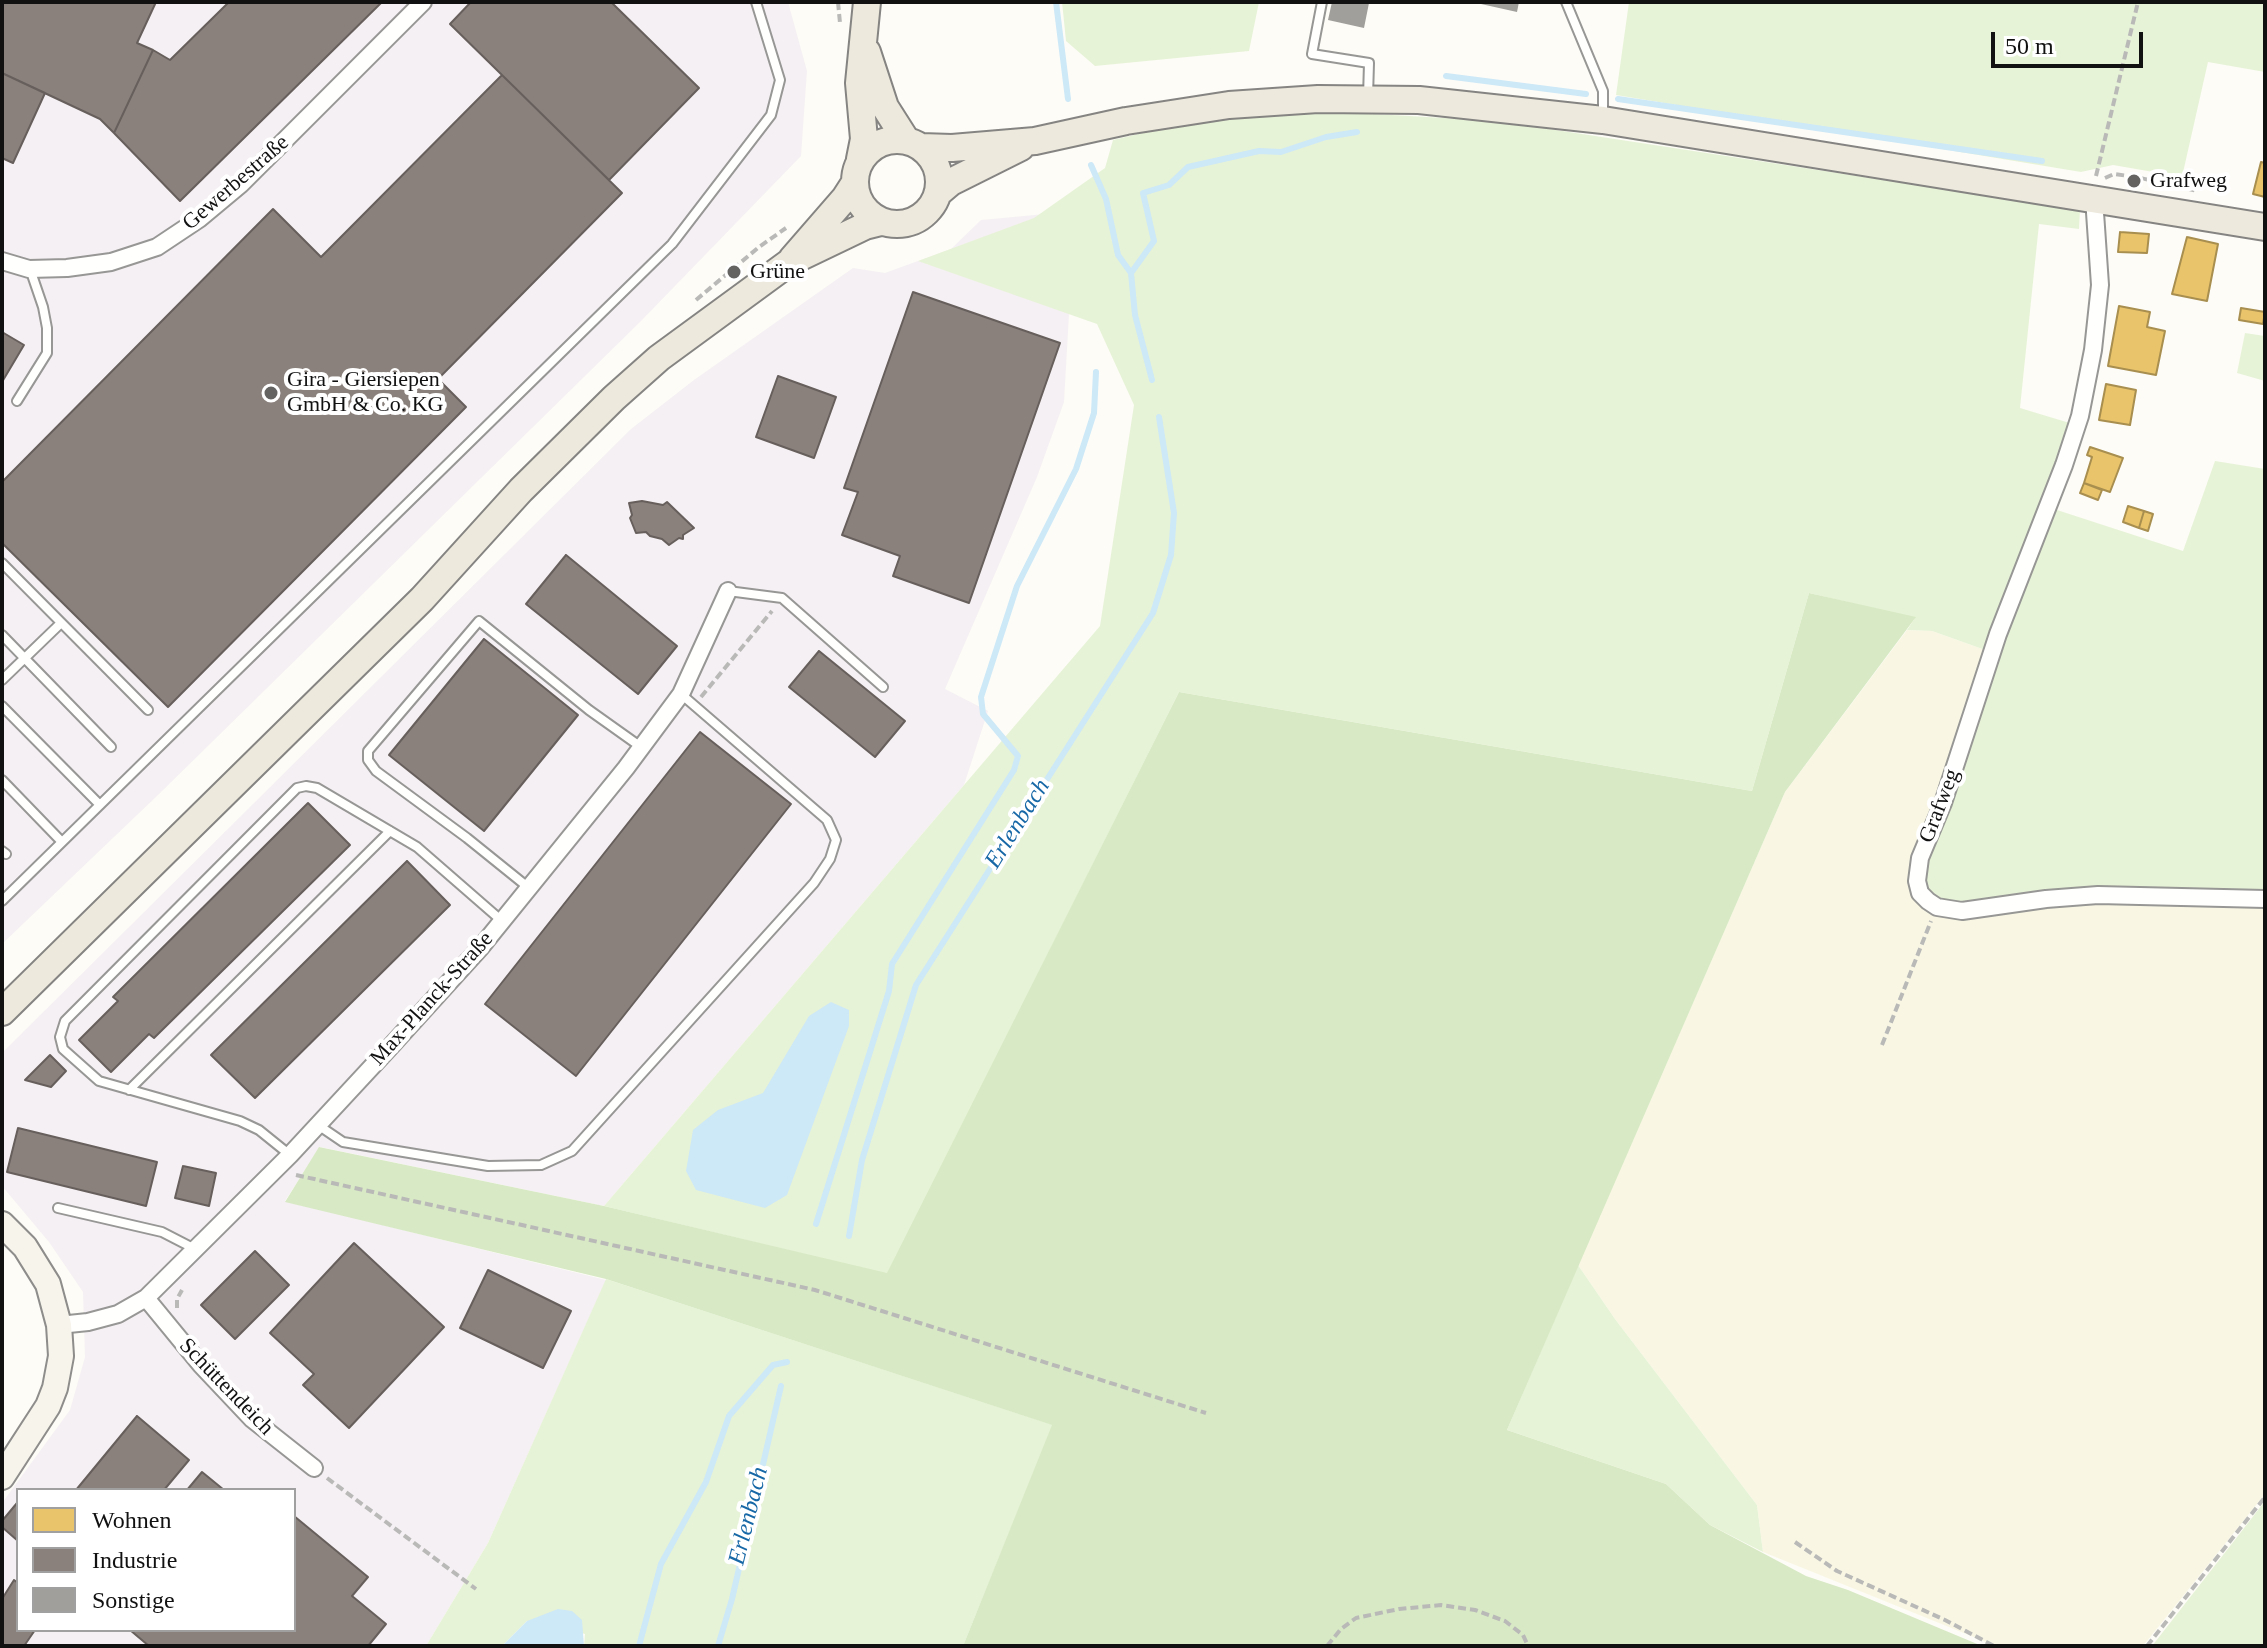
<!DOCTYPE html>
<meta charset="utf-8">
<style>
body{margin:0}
#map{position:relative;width:2267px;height:1648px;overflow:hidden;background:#fdfcf7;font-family:Georgia,serif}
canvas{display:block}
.frame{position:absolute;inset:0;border:4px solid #111;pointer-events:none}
.legend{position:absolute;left:16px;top:1488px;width:280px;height:144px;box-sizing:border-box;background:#fff;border:2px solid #a0a0a0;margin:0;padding:10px 14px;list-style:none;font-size:24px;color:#111}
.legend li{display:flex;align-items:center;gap:16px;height:40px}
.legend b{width:40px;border:2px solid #a0a0a0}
.scale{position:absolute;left:1991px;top:32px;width:152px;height:36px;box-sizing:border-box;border:4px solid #111;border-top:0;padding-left:10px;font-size:24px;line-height:28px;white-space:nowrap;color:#111;-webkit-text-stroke:6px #fff;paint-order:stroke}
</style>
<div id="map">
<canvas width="2267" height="1648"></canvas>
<div class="frame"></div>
<ul class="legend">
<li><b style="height:22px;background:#e9c46a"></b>Wohnen</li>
<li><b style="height:22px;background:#8a817c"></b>Industrie</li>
<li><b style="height:22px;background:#a19f9c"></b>Sonstige</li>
</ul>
<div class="scale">50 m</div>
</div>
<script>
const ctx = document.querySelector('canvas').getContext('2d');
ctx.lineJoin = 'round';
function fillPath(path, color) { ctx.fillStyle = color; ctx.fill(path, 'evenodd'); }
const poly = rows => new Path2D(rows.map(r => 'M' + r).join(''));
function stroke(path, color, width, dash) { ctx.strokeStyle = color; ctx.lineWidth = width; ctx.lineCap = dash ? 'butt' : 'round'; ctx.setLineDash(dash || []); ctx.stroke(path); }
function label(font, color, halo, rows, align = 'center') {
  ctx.font = font + ' Georgia,serif'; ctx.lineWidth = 8; ctx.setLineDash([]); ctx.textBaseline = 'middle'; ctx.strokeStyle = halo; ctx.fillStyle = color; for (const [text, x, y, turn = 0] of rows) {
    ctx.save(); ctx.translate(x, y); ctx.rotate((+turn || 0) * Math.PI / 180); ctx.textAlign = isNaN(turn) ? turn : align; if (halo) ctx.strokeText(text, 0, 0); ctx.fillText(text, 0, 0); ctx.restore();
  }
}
fillPath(poly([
 [2,2,788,2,807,71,801,156,641,321,159,794,2,944],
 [1067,212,1069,314,1064,402,1037,477,945,689,988,711,964,785,604,1206,320,1147,285,1201,606,1280,488,1543,426,1646,2,1646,2,1503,70,1410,85,1357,83,1292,49,1242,2,1186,2,1053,631,429,694,380,853,268,885,273,951,249,981,220],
 [18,1490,294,1490,294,1630,18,1630]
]), '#f5f0f3');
fillPath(poly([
 [1907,630,1932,631,1988,651,1916,899,2265,903,2265,1494,2143,1646,1996,1646,1763,1552,1757,1505,1615,1319,1578,1265,1785,792]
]), '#f9f7e4');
fillPath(poly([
 [1062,2,1259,2,1249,51,1095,66,1066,41],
 [1629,2,2265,2,2265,72,2208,62,2182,177,2113,165,2081,172,1616,95],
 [1339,112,1497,121,2080,210,2079,229,2039,224,2020,408,2073,424,1988,651,1932,631,1907,630,1915,618,1809,593,1752,791,1179,692,888,1274,604,1206,1100,626,1134,405,1097,324,918,261,1034,218,1105,168,1113,140,1184,123,1266,113],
 [2245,333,2265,336,2265,381,2237,373],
 [2215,461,2265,469,2265,891,1978,905,1938,900,1931,894,1926,880,1927,859,1988,681,2054,509,2183,551],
 [1578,1265,1615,1319,1757,1505,1763,1552,1710,1525,1666,1484,1507,1430],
 [606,1279,1053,1425,963,1646,584,1646,585,1634,527,1621,502,1646,426,1646,488,1543],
 [2265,1501,2265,1646,2152,1646,2234,1541]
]), '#e7f3d7');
fillPath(poly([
 [1809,593,1916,617,1785,792,1507,1430,1666,1484,1710,1525,1806,1576,1848,1590,1982,1646,963,1646,1052,1425,606,1279,285,1202,319,1147,604,1206,887,1273,1179,692,1752,791]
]), '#d8eac5');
fillPath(poly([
 [831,1002,849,1010,849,1026,787,1195,765,1208,696,1190,686,1171,693,1130,718,1110,763,1093,809,1016],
 [558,1609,572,1611,582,1620,584,1646,502,1646,527,1621]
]), '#cde8f7');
const homes = poly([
 [2261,162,2265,163,2265,197,2253,194,2261,162],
 [2120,232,2149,234,2147,253,2118,252,2120,232],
 [2187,237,2218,244,2207,301,2172,294,2187,237],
 [2119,306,2150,312,2147,327,2165,331,2156,375,2108,366,2119,306],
 [2241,308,2265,312,2263,324,2239,320,2241,308],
 [2106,384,2136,390,2130,425,2099,420,2106,384],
 [2090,447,2123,458,2110,492,2084,483,2092,457,2087,455,2090,447],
 [2084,483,2102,490,2098,500,2080,493,2084,483],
 [2128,506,2144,511,2139,528,2123,522,2128,506],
 [2144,511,2153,514,2148,531,2139,528,2144,511]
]);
fillPath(homes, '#e9c46a');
stroke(homes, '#a88e4f', 2);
const industry = poly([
 [2,2,156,2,137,43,153,50,114,133,100,119,2,73,2,2],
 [229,2,382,2,180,201,114,133,153,50,170,60,229,2],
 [471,2,611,2,699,88,609,180,450,24,471,2],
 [2,73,45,93,13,163,2,158,2,73],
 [502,75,622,193,438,379,466,407,168,707,2,543,2,482,273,209,321,257,502,75],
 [913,292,1060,343,969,603,893,576,900,556,842,535,858,492,844,488,913,292],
 [2,332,24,345,2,382,2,332],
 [778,376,836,397,814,458,756,437,778,376],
 [642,501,663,505,667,502,694,528,683,535,683,539,679,538,669,545,662,539,650,536,646,532,636,533,630,518,632,515,629,503,642,501],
 [566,555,677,646,638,694,526,604,566,555],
 [484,639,578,715,484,831,389,755,484,639],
 [819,651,905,721,875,757,789,687,819,651],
 [700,732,791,804,576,1076,485,1004,700,732],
 [308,803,350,845,154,1038,149,1034,111,1072,79,1040,118,1001,113,997,308,803],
 [407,861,450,905,255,1098,211,1055,407,861],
 [50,1055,66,1071,51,1087,25,1080,50,1055],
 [18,1128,157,1162,146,1206,7,1172,18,1128],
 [183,1166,216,1173,209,1206,175,1198,183,1166],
 [354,1243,444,1327,349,1428,303,1385,314,1374,270,1333,354,1243],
 [255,1251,289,1285,235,1339,201,1305,255,1251],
 [488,1270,571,1311,543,1368,460,1328,488,1270],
 [137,1416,189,1460,164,1490,76,1490,137,1416],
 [202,1472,224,1490,187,1490,202,1472],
 [17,1503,18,1504,18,1541,2,1527,2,1521,17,1503],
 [294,1516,368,1577,352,1596,386,1624,368,1646,149,1646,130,1630,294,1630,294,1516],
 [14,1580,18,1583,18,1630,35,1630,24,1646,2,1646,2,1599,14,1580]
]);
fillPath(industry, '#8a817c');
stroke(industry, '#665f5c', 2);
stroke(poly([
 [1056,2,1068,99],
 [1446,76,1586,94],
 [1618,99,2042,161],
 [1091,165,1106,199,1118,255,1131,273,1135,315,1152,380],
 [1131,273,1154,241,1143,193,1169,185,1188,167,1259,151,1281,152,1326,137,1357,132],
 [816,1224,889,991,892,964,1014,770,1018,756,983,714,981,697,1017,586,1076,469,1094,413,1096,372],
 [849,1236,862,1160,916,985,1153,613,1171,555,1174,513,1159,417],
 [639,1646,661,1564,706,1482,729,1416,773,1365,787,1362],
 [718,1646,732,1599,781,1386]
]), '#cde8f7', 6);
fillPath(poly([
 [1332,2,1369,3,1364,28,1328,20],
 [1472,2,1519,2,1517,12]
]), '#a19f9c');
const lane = poly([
 [1322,2,1312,54,1369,63,1368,97],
 [1566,2,1603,91,1603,116],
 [17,401,47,353,47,328,43,307,30,269],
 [2,563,148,710],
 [728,591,782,598,883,687],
 [2,635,111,747],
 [2,680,61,623],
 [2,706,100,805],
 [2,780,62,842],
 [2,851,6,854],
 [529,888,467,838,376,771,368,760,368,751,479,621,589,710,641,747],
 [2,901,672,244,771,115,780,80,756,2],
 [129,1090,390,831],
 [318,1125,343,1142,488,1166,541,1165,572,1151,814,883,830,859,836,840,827,820,681,694],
 [290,1155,259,1130,240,1121,99,1081,63,1049,60,1037,65,1021,297,788,306,786,317,788,417,847,502,921],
 [58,1208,162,1232,195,1249]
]);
const street = poly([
 [2094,198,2100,285,2093,350,2080,416,2064,465,1998,634,1943,803,1920,858,1917,881,1920,893,1928,901,1937,907,1962,911,2046,899,2098,895,2265,899],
 [2,261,29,269,67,268,111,262,157,247,199,219,241,184,423,2],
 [146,1298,201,1365,252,1419,314,1468],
 [59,1325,88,1322,118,1314,146,1298,290,1155,392,1045,481,947,626,768,681,694,728,591]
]);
const secondary = poly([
 [2,1224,25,1247,48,1284,59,1325,61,1356,55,1388,48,1406,2,1477]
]);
const primary = poly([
 [867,52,885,107,906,140],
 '855 182a42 42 0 1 1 84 0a42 42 0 1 1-84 0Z',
 [921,147,952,148,1035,141,1126,121,1229,105,1318,99,1419,100,1603,120,2265,227],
 [860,159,864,139,859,83,867,2],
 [938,193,951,182,1021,147],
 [792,259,845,198,854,184],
 [2,1012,422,599,521,490,614,398,659,358,790,262,865,226,881,222]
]);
stroke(lane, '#979795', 12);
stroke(street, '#979795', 20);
stroke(secondary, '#8e8d8b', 28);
stroke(primary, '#858482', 30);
stroke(poly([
 [838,2,840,23],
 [2096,176,2138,2],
 [2105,178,2114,174,2136,177,2198,191],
 [696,300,759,247,786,228],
 [701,697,772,611],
 [1882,1045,1931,921],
 [296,1175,815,1290,1206,1413],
 [177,1308,177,1299,182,1290],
 [327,1478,476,1589],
 [1795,1542,1837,1571,1945,1620,1994,1646],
 [1327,1646,1341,1629,1356,1618,1399,1609,1441,1605,1475,1610,1505,1621,1523,1635,1528,1646],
 [2147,1646,2265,1497]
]), '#b9b9b8', 4, [8, 4]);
stroke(lane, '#fffffe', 8);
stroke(street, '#fffffe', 16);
stroke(secondary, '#f6f4eb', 24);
stroke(primary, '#ede9dc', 26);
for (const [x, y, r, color] of [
 [2134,181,8,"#646362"],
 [734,272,8,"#646362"],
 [271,393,8,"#646362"]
]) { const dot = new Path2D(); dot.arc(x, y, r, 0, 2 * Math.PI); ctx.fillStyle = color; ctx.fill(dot); stroke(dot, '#fff', 3); }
label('22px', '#111', '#fff', [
 ["Grafweg",2150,181],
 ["Grüne",750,272],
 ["Gira - Giersiepen",287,380],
 ["GmbH & Co. KG",287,405]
], 'left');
label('22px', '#111', '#fff', [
 ["Gewerbestraße",236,183,-41],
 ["Grafweg",1940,806,-69],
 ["Max-Planck-Straße",432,999,-48],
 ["Schüttendeich",226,1387,46]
]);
label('italic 24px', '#1768a6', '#fff', [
 ["Erlenbach",1018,824,-58],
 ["Erlenbach",749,1516,-76]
]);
</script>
